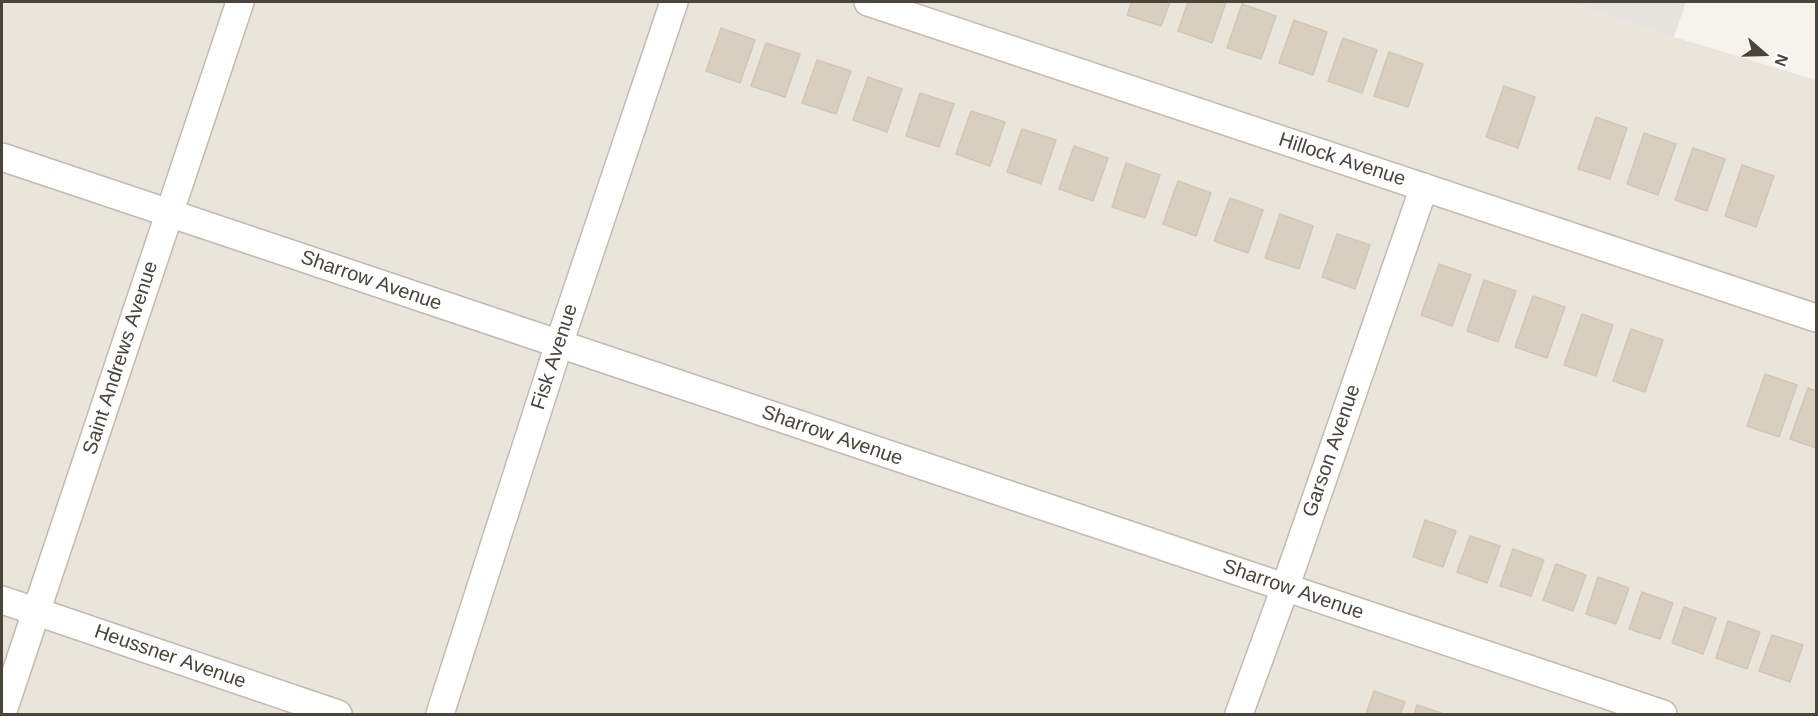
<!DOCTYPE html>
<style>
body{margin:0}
#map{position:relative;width:1818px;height:716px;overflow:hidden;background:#f6f3ec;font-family:Arial,sans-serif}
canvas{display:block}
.frame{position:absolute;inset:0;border:3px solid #4b4439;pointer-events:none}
.north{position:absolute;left:1734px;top:24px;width:60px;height:60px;-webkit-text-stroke:4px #fff;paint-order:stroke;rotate:110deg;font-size:16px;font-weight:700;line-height:24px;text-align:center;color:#4b4439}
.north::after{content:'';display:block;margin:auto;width:21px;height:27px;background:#4b4439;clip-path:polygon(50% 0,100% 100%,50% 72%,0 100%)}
</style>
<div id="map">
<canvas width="1818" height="716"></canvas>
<div class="frame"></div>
<div class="north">N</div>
</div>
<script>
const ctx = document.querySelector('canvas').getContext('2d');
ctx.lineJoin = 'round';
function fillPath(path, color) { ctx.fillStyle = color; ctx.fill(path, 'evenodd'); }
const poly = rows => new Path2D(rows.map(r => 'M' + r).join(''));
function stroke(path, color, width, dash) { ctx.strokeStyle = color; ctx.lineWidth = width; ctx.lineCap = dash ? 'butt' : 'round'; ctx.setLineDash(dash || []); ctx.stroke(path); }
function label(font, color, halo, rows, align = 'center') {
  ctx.font = font + ' Arial,sans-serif'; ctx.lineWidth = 4.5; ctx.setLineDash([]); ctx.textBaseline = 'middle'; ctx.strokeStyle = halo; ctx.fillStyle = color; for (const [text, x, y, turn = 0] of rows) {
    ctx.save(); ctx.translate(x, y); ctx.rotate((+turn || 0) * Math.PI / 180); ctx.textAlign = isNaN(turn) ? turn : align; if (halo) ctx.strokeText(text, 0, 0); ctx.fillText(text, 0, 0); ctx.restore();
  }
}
fillPath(poly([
 [2,2,1569,2,1674,37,1816,80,1816,714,2,714]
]), '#eae5da');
fillPath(poly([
 [1569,2,1686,2,1674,37]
]), '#e6e2dd');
const building = poly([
 [1132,2,1170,2,1161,26,1127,15,1132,2],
 [1188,2,1226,2,1212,43,1178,31,1188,2],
 [1242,4,1276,16,1261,59,1227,48,1242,4],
 [1294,20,1327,32,1313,75,1279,63,1294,20],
 [721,28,755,40,740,83,706,71,721,28],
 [1343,38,1377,50,1362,93,1328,81,1343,38],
 [766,43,800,54,785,97,751,86,766,43],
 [1389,52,1423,64,1408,107,1374,96,1389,52],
 [817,60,851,71,836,114,802,103,817,60],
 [868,77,902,89,887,132,853,120,868,77],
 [1504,86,1535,97,1518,148,1486,137,1504,86],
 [920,93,954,104,939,147,906,136,920,93],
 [971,111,1005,122,990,166,956,154,971,111],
 [1596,117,1627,128,1610,179,1578,169,1596,117],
 [1022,129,1056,140,1041,184,1007,172,1022,129],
 [1644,133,1676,144,1658,195,1627,184,1644,133],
 [1074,146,1108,158,1093,201,1059,189,1074,146],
 [1693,148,1725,159,1707,211,1675,200,1693,148],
 [1126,163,1160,175,1145,218,1112,207,1126,163],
 [1742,165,1774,176,1756,227,1725,216,1742,165],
 [1178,181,1211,193,1196,236,1163,224,1178,181],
 [1230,198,1263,210,1248,253,1214,241,1230,198],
 [1280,214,1313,226,1299,269,1265,258,1280,214],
 [1337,234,1370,245,1355,289,1322,277,1337,234],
 [1439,264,1471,275,1452,326,1421,315,1439,264],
 [1484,280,1516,291,1498,342,1467,331,1484,280],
 [1533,296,1565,307,1547,358,1515,347,1533,296],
 [1582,314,1613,325,1596,376,1564,365,1582,314],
 [1631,329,1663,340,1645,392,1613,381,1631,329],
 [1765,374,1797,385,1779,437,1747,426,1765,374],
 [1808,388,1816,391,1816,448,1790,439,1808,388],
 [1425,520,1456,531,1443,567,1413,557,1425,520],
 [1470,536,1500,546,1487,583,1457,572,1470,536],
 [1513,549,1544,560,1531,596,1500,586,1513,549],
 [1556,564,1586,575,1573,611,1543,600,1556,564],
 [1598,577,1629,588,1616,624,1586,614,1598,577],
 [1642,592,1673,603,1660,639,1629,629,1642,592],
 [1684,607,1716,618,1703,654,1672,643,1684,607],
 [1728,621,1760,632,1747,669,1716,658,1728,621],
 [1772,635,1803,645,1790,682,1759,671,1772,635],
 [1374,691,1405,702,1400,714,1366,714,1374,691],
 [1417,705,1444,714,1414,714,1417,705]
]);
fillPath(building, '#d8cfc1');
stroke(building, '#d3c7b4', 1.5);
const minor = poly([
 [868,2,1816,318],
 [2,157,1663,714],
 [2,600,338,714],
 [2,714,240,2],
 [440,714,559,344,674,2],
 [1239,714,1285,588,1424,187]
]);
stroke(minor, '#c2bbae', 30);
stroke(minor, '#fff', 27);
label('20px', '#4b4439', '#fff', [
 ["Hillock Avenue",1342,160,18],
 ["Sharrow Avenue",371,281,19],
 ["Fisk Avenue",555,357,-72],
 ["Saint Andrews Avenue",121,358,-72],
 ["Sharrow Avenue",832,436,19],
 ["Garson Avenue",1332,451,-71],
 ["Sharrow Avenue",1293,590,19],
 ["Heussner Avenue",170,657,19]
]);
</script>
